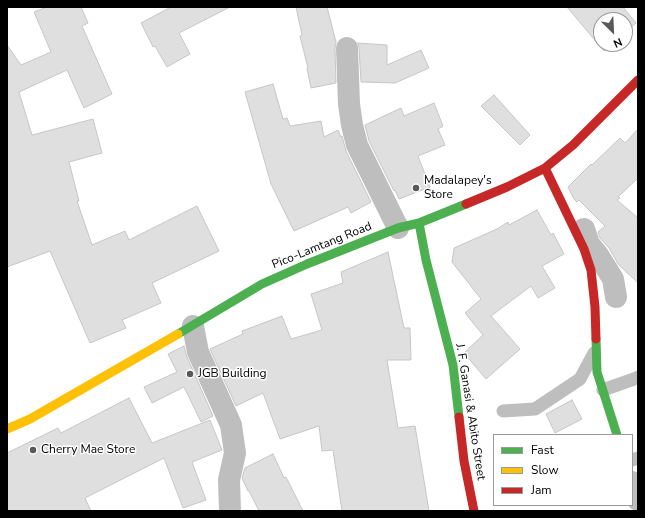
<!DOCTYPE html>
<style>
body{margin:0}
#map{position:relative;width:645px;height:518px;overflow:hidden;background:#fff;font-family:"Nunito Sans",sans-serif}
canvas{display:block}
.frame{position:absolute;inset:0;border:8px solid #000;pointer-events:none}
.legend{position:absolute;left:493px;top:434px;width:140px;height:72px;box-sizing:border-box;background:#fff;border:1px solid #999;margin:0;padding:5px 7px;list-style:none;font-size:12px;color:#000}
.legend li{display:flex;align-items:center;gap:8px;height:20px}
.legend b{width:20px;border:1px solid #999}
.north{position:absolute;left:593px;top:12px;width:40px;height:40px;box-sizing:border-box;background:#fff;border:1px solid #999;border-radius:50%;rotate:156deg;font-size:11px;font-weight:700;line-height:16px;text-align:center;color:#000}
.north::after{content:'';display:block;margin:auto;width:14px;height:18px;background:#595959;clip-path:polygon(50% 0,100% 100%,50% 72%,0 100%)}
</style>
<div id="map">
<canvas width="645" height="518"></canvas>
<div class="frame"></div>
<ul class="legend">
<li><b style="height:5px;background:#4caf50"></b>Fast</li>
<li><b style="height:5px;background:#ffc107"></b>Slow</li>
<li><b style="height:5px;background:#c62828"></b>Jam</li>
</ul>
<div class="north">N</div>
</div>
<script>
const ctx = document.querySelector('canvas').getContext('2d');
ctx.lineJoin = 'round';
function fillPath(path, color) { ctx.fillStyle = color; ctx.fill(path, 'evenodd'); }
const poly = rows => new Path2D(rows.map(r => 'M' + r).join(''));
function stroke(path, color, width, dash) { ctx.strokeStyle = color; ctx.lineWidth = width; ctx.lineCap = dash ? 'butt' : 'round'; ctx.setLineDash(dash || []); ctx.stroke(path); }
function label(font, color, halo, rows, align = 'center') {
  ctx.font = font + ' "Nunito Sans",sans-serif'; ctx.lineWidth = 3; ctx.setLineDash([]); ctx.textBaseline = 'middle'; ctx.strokeStyle = halo; ctx.fillStyle = color; for (const [text, x, y, turn = 0] of rows) {
    ctx.save(); ctx.translate(x, y); ctx.rotate((+turn || 0) * Math.PI / 180); ctx.textAlign = isNaN(turn) ? turn : align; if (halo) ctx.strokeText(text, 0, 0); ctx.fillText(text, 0, 0); ctx.restore();
  }
}
const building = poly([
 [47,7,81,7,88,23,82,26,112,94,84,108,67,70,19,92,32,135,93,119,102,153,69,162,79,201,77,201,92,245,125,231,129,240,197,206,219,251,152,283,161,303,122,320,126,328,90,343,50,251,7,267,7,45,21,65,51,52,34,12,47,7],
 [171,7,230,7,179,33,190,54,167,67,155,46,153,47,141,23,171,7],
 [296,7,327,7,336,42,335,48,336,83,311,88,307,68,308,68,300,36,302,35,296,7],
 [567,7,623,7,636,23,625,33,625,20,601,20,601,44,612,44,604,51,567,7],
 [358,43,387,45,387,65,421,50,429,68,395,83,361,82,359,48,358,43],
 [273,84,283,119,287,118,290,126,321,121,324,137,338,130,341,137,342,136,346,151,371,202,351,213,348,207,294,231,271,184,245,92,273,84],
 [494,95,530,135,520,145,481,106,494,95],
 [434,103,443,126,438,129,445,145,418,156,430,187,399,199,395,190,394,191,369,141,365,125,401,108,404,116,434,103],
 [638,129,638,178,618,197,620,198,617,200,638,218,638,283,618,264,609,248,600,238,598,232,605,226,579,200,577,202,574,199,568,187,591,164,592,165,620,138,625,143,638,129],
 [537,210,551,235,553,233,564,254,542,266,555,288,538,298,531,286,491,316,520,349,486,379,464,353,483,335,465,313,481,299,452,262,454,248,497,229,508,222,509,225,537,210],
 [388,252,404,328,410,328,411,360,387,360,398,428,415,426,429,511,342,511,333,450,322,451,319,426,280,439,263,393,236,406,210,349,243,334,242,331,282,316,291,339,322,330,311,294,343,283,341,272,388,252],
 [184,346,187,357,213,416,201,422,184,387,152,403,144,387,177,372,168,354,184,346],
 [129,398,152,443,210,420,222,450,192,462,206,500,183,508,164,458,85,498,91,511,7,511,7,453,58,428,61,433,129,398],
 [572,400,582,419,555,433,546,414,572,400],
 [273,454,284,478,286,477,303,511,259,511,249,491,248,491,242,478,245,468,273,454]
]);
fillPath(building, '#dfdfdf');
stroke(building, '#c6c6c6', 1);
stroke(poly([
 [603,390,634,379,638,377],
 [503,411,535,409,580,379,594,353],
 [632,460,638,458]
]), '#bebebe', 13);
stroke(poly([
 [347,48,349,104,352,125,357,145,398,228],
 [584,229,589,244,598,255,613,279,616,297],
 [193,326,198,352,231,425,235,453,229,480,230,511],
 [632,482,638,500]
]), '#bebebe', 22);
stroke(poly([
 [419,223,426,260,453,365,459,417],
 [178,334,262,284,307,264,398,228,419,223,466,204],
 [596,339,597,372,617,435]
]), '#4caf50', 9);
stroke(poly([
 [7,429,30,419,178,334]
]), '#ffc107', 9);
stroke(poly([
 [545,168,584,249,591,270,595,307,596,339],
 [466,204,507,187,545,168,573,145,638,80],
 [459,417,464,461,474,511]
]), '#c62828', 9);
for (const [x, y, r, color] of [
 [416,188,4,"#595959"],
 [190,374,4,"#595959"],
 [33,450,4,"#595959"]
]) { const dot = new Path2D(); dot.arc(x, y, r, 0, 2 * Math.PI); ctx.fillStyle = color; ctx.fill(dot); stroke(dot, '#fff', 1.5); }
label('12px', '#000', '#fff', [
 ["Madalapey's",424,181],
 ["Store",424,195],
 ["JGB Building",198,374],
 ["Cherry Mae Store",41,450]
], 'left');
label('12px', '#000', '#fff', [
 ["Pico-Lamtang Road",322,246,-22],
 ["J. F. Ganasi & Abito Street",470,412,81]
]);
</script>
